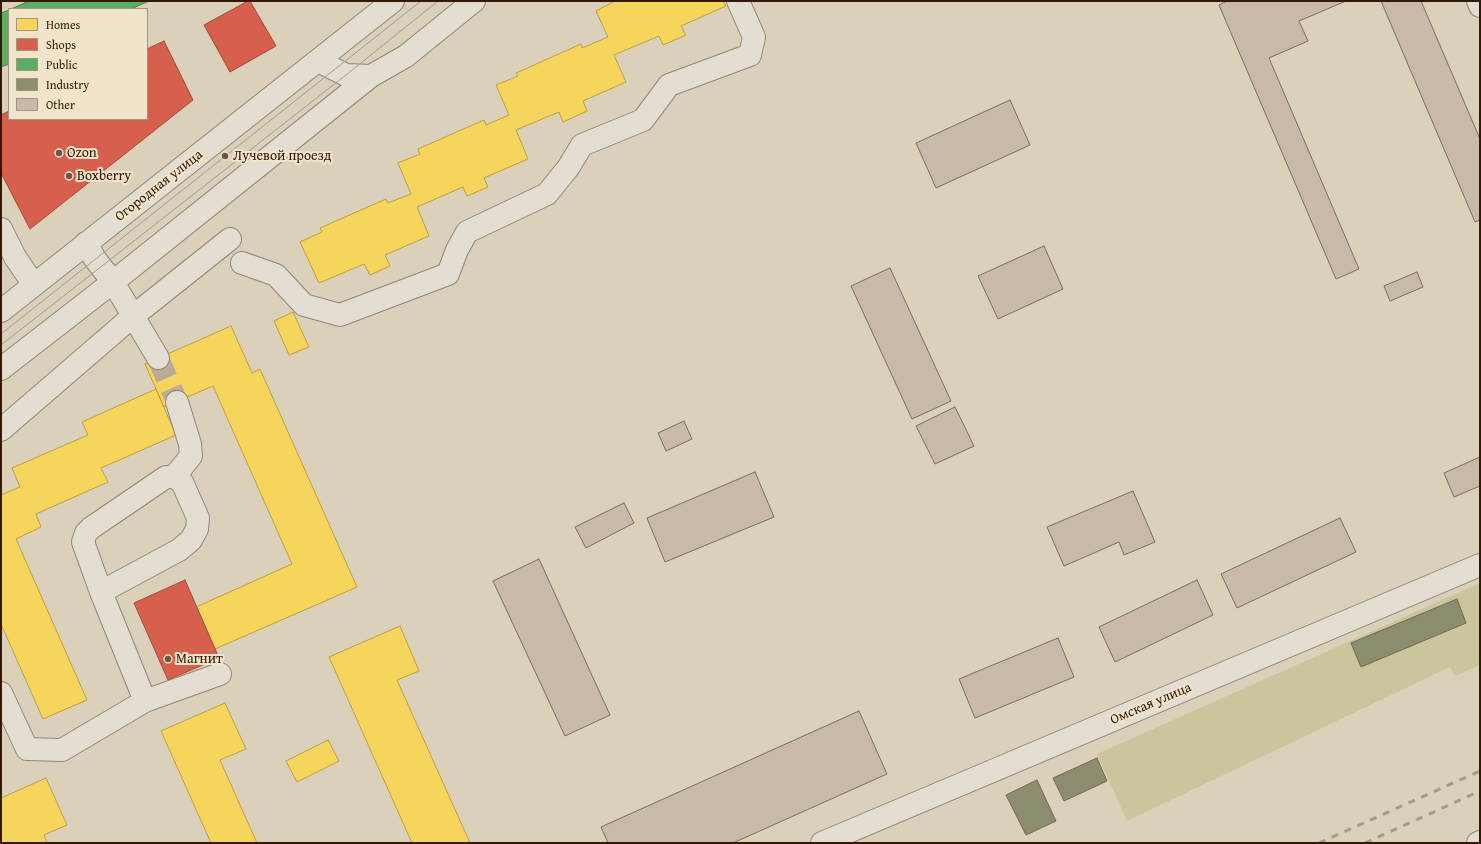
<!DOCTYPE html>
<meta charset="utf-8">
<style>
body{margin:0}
#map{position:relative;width:1481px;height:844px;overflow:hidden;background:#dbd1bb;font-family:"Gentium Book Plus",serif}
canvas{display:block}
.frame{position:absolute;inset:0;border:2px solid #341705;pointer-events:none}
.legend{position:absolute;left:8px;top:8px;width:140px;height:112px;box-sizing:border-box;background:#f0e4ca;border:1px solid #a5927b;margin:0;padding:5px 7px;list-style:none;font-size:12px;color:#341705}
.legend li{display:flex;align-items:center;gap:8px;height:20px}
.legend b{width:20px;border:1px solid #a5927b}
</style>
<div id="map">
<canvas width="1481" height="844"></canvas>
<div class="frame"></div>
<ul class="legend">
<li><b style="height:11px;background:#f6d55c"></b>Homes</li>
<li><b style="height:11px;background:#d6604d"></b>Shops</li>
<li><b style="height:11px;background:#5aae61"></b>Public</li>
<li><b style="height:11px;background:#8c8c6e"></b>Industry</li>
<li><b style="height:11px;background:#c9b9a8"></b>Other</li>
</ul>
</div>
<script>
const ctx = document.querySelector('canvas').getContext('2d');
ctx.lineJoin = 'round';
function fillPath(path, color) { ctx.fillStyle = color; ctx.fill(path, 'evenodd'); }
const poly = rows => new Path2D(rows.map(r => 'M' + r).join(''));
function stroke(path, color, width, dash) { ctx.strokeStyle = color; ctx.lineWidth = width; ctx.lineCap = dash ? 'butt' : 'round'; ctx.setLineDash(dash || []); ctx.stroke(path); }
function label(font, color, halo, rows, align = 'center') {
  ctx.font = font + ' "Gentium Book Plus",serif'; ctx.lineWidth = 4; ctx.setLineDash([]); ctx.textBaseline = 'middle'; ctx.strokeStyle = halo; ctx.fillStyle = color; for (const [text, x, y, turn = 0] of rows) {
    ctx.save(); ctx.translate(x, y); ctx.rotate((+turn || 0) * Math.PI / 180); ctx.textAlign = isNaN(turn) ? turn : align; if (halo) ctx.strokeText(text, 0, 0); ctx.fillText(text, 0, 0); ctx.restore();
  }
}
fillPath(poly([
 [1480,583,1480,665,1455,676,1450,667,1127,821,1097,754]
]), '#cbc59d');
const homes = poly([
 [615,1,723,1,726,6,681,26,686,35,663,45,659,36,614,55,626,82,583,101,587,111,563,122,559,112,516,130,528,159,484,178,488,187,467,196,463,187,417,207,429,236,385,255,390,266,370,275,364,264,319,283,300,242,322,232,320,228,386,199,388,203,411,194,398,163,420,154,418,149,484,120,486,125,509,115,496,85,518,76,516,73,581,44,582,48,608,37,596,11,615,1],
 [293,312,309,347,289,355,274,321,293,312],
 [231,326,252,373,260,369,357,587,215,649,196,607,292,564,213,386,164,407,145,364,231,326],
 [156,389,176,435,101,468,108,482,36,514,41,527,16,539,87,700,43,719,1,624,1,495,20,487,12,468,88,435,82,422,156,389],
 [400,626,419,671,397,680,470,843,412,843,329,657,400,626],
 [225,703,246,749,220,760,257,843,211,843,161,731,225,703],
 [328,740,339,761,297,782,286,761,328,740],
 [46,778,67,825,44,835,47,843,1,843,1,798,46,778]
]);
fillPath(homes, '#f6d55c');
stroke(homes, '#bc9c42', 1);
const shops = poly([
 [248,1,250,1,276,46,230,72,204,25,248,1],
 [164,41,193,100,30,229,1,173,1,115,9,111,9,119,147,119,147,49,164,41],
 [185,580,219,658,168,680,134,603,185,580]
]);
fillPath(shops, '#d6604d');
stroke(shops, '#a54a37', 1);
const public = poly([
 [29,1,149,1,131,9,11,9,29,1],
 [9,10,9,64,1,67,1,13,9,10]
]);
fillPath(public, '#5aae61');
stroke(public, '#4f8145', 1);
const industry = poly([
 [1457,599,1466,623,1361,667,1351,643,1457,599],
 [1097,758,1107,781,1064,801,1053,778,1097,758],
 [1037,780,1056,821,1026,835,1006,795,1037,780]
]);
fillPath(industry, '#8c8c6e');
stroke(industry, '#72694e', 1);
const building = poly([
 [1227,1,1346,1,1299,21,1308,41,1269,58,1359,269,1336,279,1219,5,1227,1],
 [1381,1,1421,1,1480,139,1480,220,1475,222,1381,1],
 [1010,100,1030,145,936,188,916,143,1010,100],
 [1044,246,1063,289,998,319,978,276,1044,246],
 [890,268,951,401,912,419,851,286,890,268],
 [1417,272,1423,287,1390,301,1384,286,1417,272],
 [955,407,974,446,935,464,916,426,955,407],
 [684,421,692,439,666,451,658,433,684,421],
 [1480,457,1480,486,1454,497,1444,473,1480,457],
 [755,472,774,517,665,562,647,518,755,472],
 [1133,491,1155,542,1124,555,1119,542,1064,566,1047,527,1133,491],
 [624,503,634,523,586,548,575,527,624,503],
 [1340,518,1356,552,1237,608,1221,574,1340,518],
 [539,559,610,715,565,736,493,581,539,559],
 [1197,580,1213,615,1115,662,1099,627,1197,580],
 [1058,638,1074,677,975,718,959,679,1058,638],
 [859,711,887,774,733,843,608,843,601,827,859,711]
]);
fillPath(building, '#c9b9a8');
stroke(building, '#776d5f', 1);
stroke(poly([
 [158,358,177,402]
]), '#baac97', 22, [22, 11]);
const minor = poly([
 [1478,1,1480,6],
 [318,61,346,75,371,76,406,56,474,1],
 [1,229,15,257,34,285],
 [86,243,95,259,113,282,158,358],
 [242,263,276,275,304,305,340,315,448,274,457,250,467,232,547,194,568,168,582,145,643,120,669,85,750,55,754,37,738,1],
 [1,311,393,1],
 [1,369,113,282,371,76],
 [1,430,132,317,230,239],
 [174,477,191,456,190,444,177,402],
 [101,592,179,550,191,540,197,529,198,518,182,482,174,477,166,477,91,528,86,533,83,542,101,592,145,701],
 [1,693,27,749,62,750,145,701,220,674],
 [822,843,1480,565],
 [1478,843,1480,842]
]);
stroke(minor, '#8f8677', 24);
stroke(minor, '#e3ddd2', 22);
stroke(poly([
 [1,334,421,1],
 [1,345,346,75,438,1]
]), '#a19b90', 1);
stroke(poly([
 [1319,843,1480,771],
 [1365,843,1480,791]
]), '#a19b90', 3, [7, 7]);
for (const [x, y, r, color] of [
 [59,153,4,"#6e5845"],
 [225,156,4,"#6e5845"],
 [69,176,4,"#6e5845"],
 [168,659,4,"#6e5845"]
]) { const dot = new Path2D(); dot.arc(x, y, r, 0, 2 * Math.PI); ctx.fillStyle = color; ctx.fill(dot); stroke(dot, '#f0e4ca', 1.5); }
label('14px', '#341705', '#f0e4ca', [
 ["Ozon",67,153],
 ["Лучевой проезд",233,156],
 ["Boxberry",77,176],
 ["Магнит",176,659]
], 'left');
label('14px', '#341705', '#f0e4ca', [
 ["Огородная улица",159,186,-38],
 ["Омская улица",1151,704,-23]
]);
</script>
